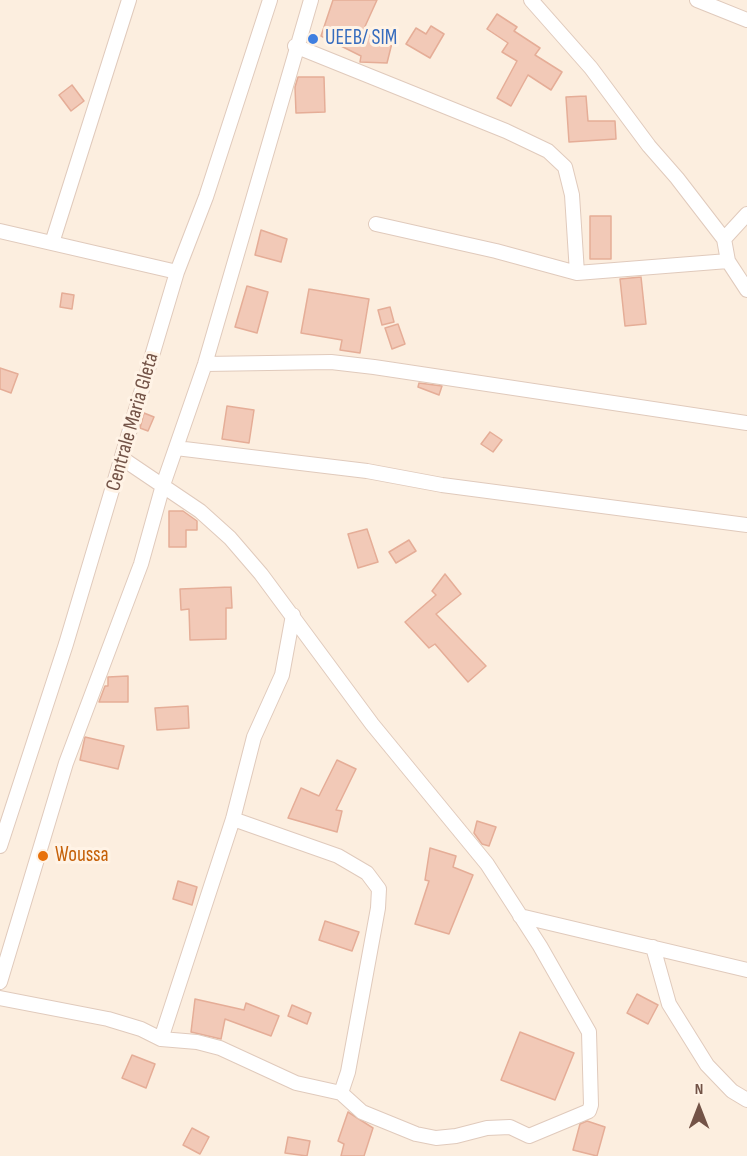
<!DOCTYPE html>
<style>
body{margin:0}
#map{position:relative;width:747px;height:1156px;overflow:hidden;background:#fceedf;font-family:"Sofia Sans Condensed",sans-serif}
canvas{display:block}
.north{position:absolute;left:669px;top:1078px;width:60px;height:60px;-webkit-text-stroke:4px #fff3e6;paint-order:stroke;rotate:0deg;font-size:16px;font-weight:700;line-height:24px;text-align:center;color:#735347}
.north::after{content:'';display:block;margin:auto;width:21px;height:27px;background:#735347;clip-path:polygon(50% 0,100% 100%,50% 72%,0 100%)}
</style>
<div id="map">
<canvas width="747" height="1156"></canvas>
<div class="north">N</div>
</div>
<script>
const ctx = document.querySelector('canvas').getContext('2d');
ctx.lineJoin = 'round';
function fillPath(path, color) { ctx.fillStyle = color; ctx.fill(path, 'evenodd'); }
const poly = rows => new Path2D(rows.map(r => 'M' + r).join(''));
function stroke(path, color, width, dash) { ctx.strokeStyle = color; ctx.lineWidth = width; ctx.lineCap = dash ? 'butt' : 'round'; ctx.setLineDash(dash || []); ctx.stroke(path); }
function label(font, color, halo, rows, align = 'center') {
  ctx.font = font + ' "Sofia Sans Condensed",sans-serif'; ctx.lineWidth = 6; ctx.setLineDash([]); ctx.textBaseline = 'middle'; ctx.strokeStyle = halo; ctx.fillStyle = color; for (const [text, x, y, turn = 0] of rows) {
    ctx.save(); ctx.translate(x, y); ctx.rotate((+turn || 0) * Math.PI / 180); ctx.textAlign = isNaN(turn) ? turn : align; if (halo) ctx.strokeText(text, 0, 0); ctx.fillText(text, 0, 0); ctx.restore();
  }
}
const building = poly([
 [333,0,377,0,362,33,393,39,387,63,360,62,361,56,321,36,333,0],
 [497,14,517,27,514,31,540,48,535,55,562,72,551,90,528,75,511,106,497,98,517,61,502,52,508,43,487,29,497,14],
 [431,26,444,34,430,58,406,44,416,28,426,34,431,26],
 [298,77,324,77,325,112,296,113,295,87,298,77],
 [72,85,84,101,71,111,59,95,72,85],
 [586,96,588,121,615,121,616,139,569,142,566,97,586,96],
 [590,216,611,216,611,259,590,259,590,216],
 [261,230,287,239,281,262,255,255,261,230],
 [641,277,646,324,625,326,620,279,641,277],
 [247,286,268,292,257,333,235,327,247,286],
 [309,289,369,299,360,353,340,350,342,340,301,333,309,289],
 [62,293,74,295,72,309,60,307,62,293],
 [390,307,394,322,382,325,378,310,390,307],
 [398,324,405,344,392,349,385,328,398,324],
 [0,368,18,374,11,393,0,389,0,368],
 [419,383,442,386,439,395,418,387,419,383],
 [227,406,254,410,249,443,222,439,227,406],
 [144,413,154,417,148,431,140,428,144,413],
 [490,432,502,440,493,452,481,444,490,432],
 [169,511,183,511,197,521,197,530,186,530,186,547,169,547,169,511],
 [367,529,378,562,358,568,348,534,367,529],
 [409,540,416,551,396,563,389,552,409,540],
 [445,574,461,594,436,614,486,666,468,682,435,644,429,648,405,622,436,595,432,591,445,574],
 [231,587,232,608,226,608,226,639,190,640,189,609,181,610,180,589,231,587],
 [128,676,128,702,99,702,105,686,108,686,108,677,128,676],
 [188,706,189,728,157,730,155,708,188,706],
 [85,737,124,746,118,769,80,760,85,737],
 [337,760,356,769,336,810,342,811,337,832,288,818,301,788,319,796,337,760],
 [477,821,496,827,489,846,482,844,474,833,477,821],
 [430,848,456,856,453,867,473,875,449,934,415,924,429,881,425,880,430,848],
 [178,881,197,887,192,905,173,899,178,881],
 [325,921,359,932,352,951,319,940,325,921],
 [637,994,658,1005,648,1024,627,1013,637,994],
 [195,999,244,1010,246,1003,279,1016,271,1036,225,1019,221,1039,191,1032,195,999],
 [292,1005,311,1013,307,1024,288,1016,292,1005],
 [520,1032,574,1053,555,1100,501,1080,520,1032],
 [132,1055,155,1064,146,1088,122,1078,132,1055],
 [348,1112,373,1128,364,1156,341,1156,344,1144,338,1141,348,1112],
 [587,1121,605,1127,597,1156,573,1150,580,1124,587,1121],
 [192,1128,209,1137,200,1154,183,1145,192,1128],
 [288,1137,310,1141,307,1156,285,1153,288,1137]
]);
fillPath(building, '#f2c9b7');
stroke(building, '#e5ad97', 1.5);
const street = poly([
 [531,0,591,68,649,146,677,178,724,239,728,261,747,290],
 [697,0,747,20],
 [295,46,506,131,548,151,565,167,572,195,577,273],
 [376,224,496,251,577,273,728,261],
 [0,231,177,272],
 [724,239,747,214],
 [52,243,129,0],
 [205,364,331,362,374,367,747,423],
 [176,448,367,471,442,485,747,525],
 [123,459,200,511,230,538,261,574,372,724,487,864,540,946,589,1032,591,1105,589,1111,529,1136,510,1127,487,1128,456,1136,436,1138,416,1134,362,1112,341,1093],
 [0,846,66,644,177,272,206,197,270,0],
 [520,916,747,970],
 [653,947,669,1004,707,1065,732,1091,747,1100],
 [0,982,66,763,141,564,163,485,205,364,311,0],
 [0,998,108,1019,141,1029,161,1039,197,1042,220,1048,296,1083,341,1093,348,1072,378,908,379,889,367,873,338,856,233,819],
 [161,1039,233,819,254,737,282,675,293,615]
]);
stroke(street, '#e0cabc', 16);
stroke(street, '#fff', 14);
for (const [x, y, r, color] of [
 [313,39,6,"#3f7fe0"],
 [43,856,6,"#e8710a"]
]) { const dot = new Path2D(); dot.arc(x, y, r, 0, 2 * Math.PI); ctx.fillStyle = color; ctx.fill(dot); stroke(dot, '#fff3e6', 2); }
label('21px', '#366cbe', '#fff3e6', [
 ["UEEB/ SIM",325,39]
], 'left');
label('21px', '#735347', '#fff3e6', [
 ["Centrale Maria Gleta",133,422,-74]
]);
label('21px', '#c56008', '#fff3e6', [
 ["Woussa",55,856]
], 'left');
</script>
